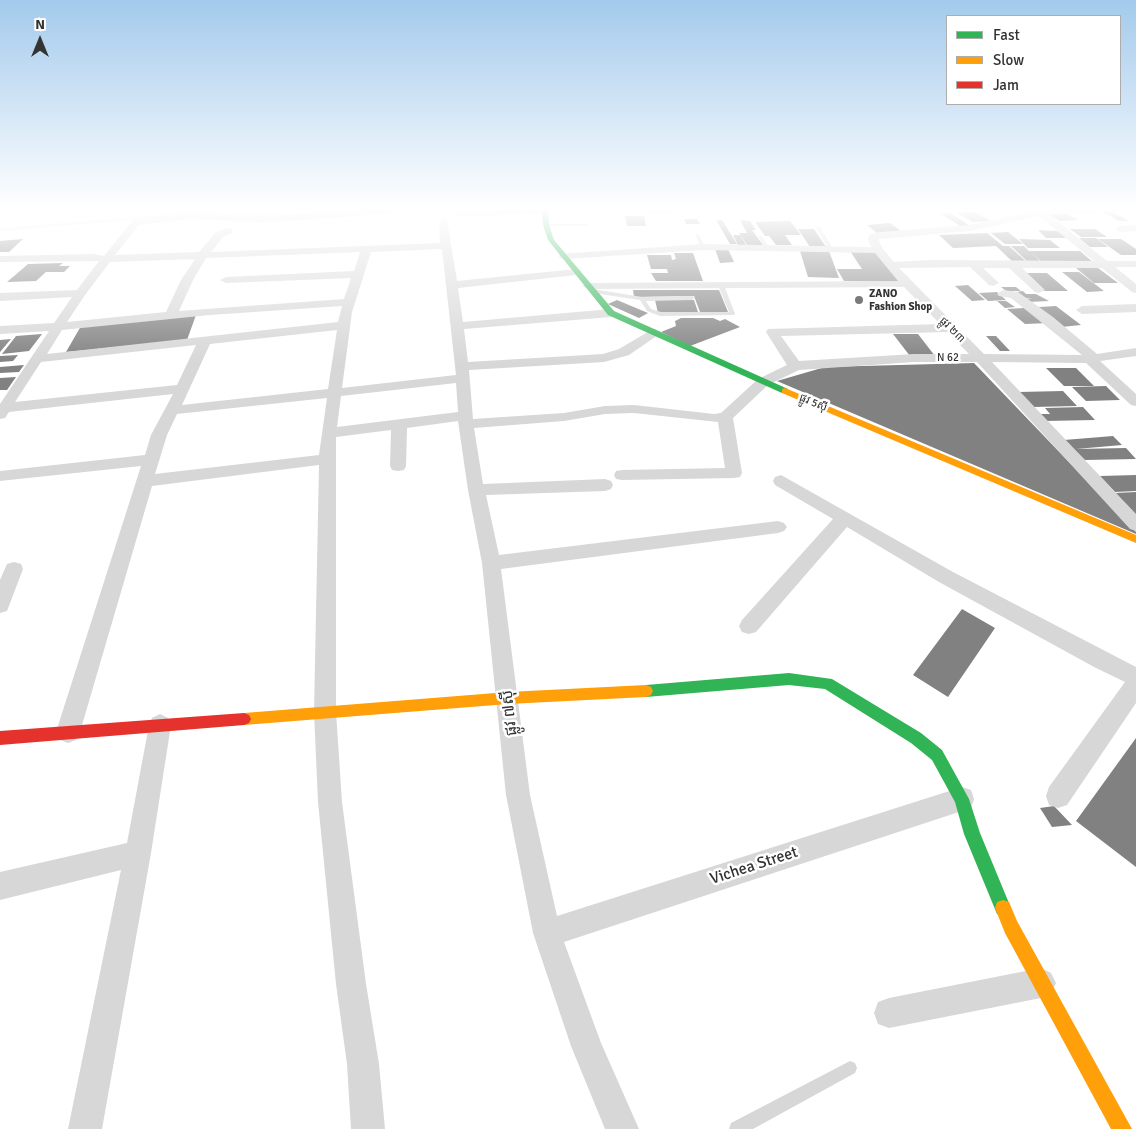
<!DOCTYPE html>
<meta charset="utf-8">
<style>
body{margin:0}
#map{position:relative;width:1136px;height:1129px;overflow:hidden;background:#fff;font-family:Signika,sans-serif}
canvas{display:block}
.legend{position:absolute;left:946px;top:15px;width:175px;height:90px;box-sizing:border-box;background:#fff;border:1px solid #adadad;margin:0;padding:6px 9px;list-style:none;font-size:15px;color:#333}
.legend li{display:flex;align-items:center;gap:10px;height:25px}
.legend b{width:25px;border:1px solid #adadad}
.north{position:absolute;left:15px;top:15px;width:50px;height:50px;-webkit-text-stroke:4px #fff;paint-order:stroke;rotate:0deg;font-size:14px;font-weight:700;line-height:20px;text-align:center;color:#333}
.north::after{content:'';display:block;margin:auto;width:18px;height:22px;background:#333;clip-path:polygon(50% 0,100% 100%,50% 72%,0 100%)}
</style>
<div id="map">
<canvas width="1136" height="1129"></canvas>
<ul class="legend">
<li><b style="height:6px;background:#30b455"></b>Fast</li>
<li><b style="height:6px;background:#ff9f0a"></b>Slow</li>
<li><b style="height:6px;background:#e5322d"></b>Jam</li>
</ul>
<div class="north">N</div>
</div>
<script>
const ctx = document.querySelector('canvas').getContext('2d');
ctx.lineJoin = 'round';
const poly = rows => new Path2D(rows.map(r => 'M' + r).join(''));
function stroke(path, color, width, dash) { ctx.strokeStyle = color; ctx.lineWidth = width; ctx.lineCap = dash ? 'butt' : 'round'; ctx.setLineDash(dash || []); ctx.stroke(path); }
function fillPath(path, color) { ctx.fillStyle = color; ctx.fill(path, 'evenodd'); }
function label(font, color, halo, rows, align = 'center') {
  ctx.font = font + ' Signika,"Noto Sans Khmer",sans-serif'; ctx.lineWidth = 5; ctx.setLineDash([]); ctx.textBaseline = 'middle'; ctx.strokeStyle = halo; ctx.fillStyle = color; for (const [text, x, y, turn = 0] of rows) {
    ctx.save(); ctx.translate(x, y); ctx.rotate((+turn || 0) * Math.PI / 180); ctx.textAlign = isNaN(turn) ? turn : align; if (halo) ctx.strokeText(text, 0, 0); ctx.fillText(text, 0, 0); ctx.restore();
  }
}
stroke(poly([
 [324,212,375,207],
 [0,230,191,213,275,216]
]), '#ddebf3', 3);
fillPath(poly([
 [1109,210,1129,221,1119,221,1101,211],
 [966,212,975,212,991,221,973,222,957,213],
 [950,213,970,226,962,227,941,214],
 [1065,213,1078,220,1060,221,1047,214],
 [625,216,644,216,646,226,627,226],
 [684,219,697,219,700,224,686,224],
 [716,220,722,220,737,244,730,244],
 [740,220,750,221,756,230,752,230,763,245,747,245,739,233,747,233],
 [790,221,801,235,785,235,792,245,776,245,769,236,765,236,755,222],
 [890,223,901,231,877,233,867,225],
 [798,229,814,229,826,247,810,247],
 [1070,229,1095,229,1107,237,1081,237],
 [1038,230,1058,231,1067,238,1046,238],
 [1008,232,1023,244,1005,244,991,233],
 [987,233,1003,246,1009,246,1029,264,1015,264,996,246,953,248,939,235],
 [733,235,740,235,746,245,738,245],
 [1079,238,1096,238,1108,247,1090,247],
 [23,239,9,252,0,252,0,241],
 [1019,239,1050,240,1060,248,1028,248],
 [1098,239,1121,239,1136,249,1136,255,1121,255],
 [1011,246,1024,246,1029,251,1080,251,1094,263,1043,263,1032,253,1043,264,1030,264],
 [715,249,728,249,734,262,720,263],
 [800,251,829,251,839,278,808,277],
 [850,251,878,252,901,282,844,281,837,269,862,269],
 [674,253,693,253,703,281,656,281,651,273,668,273,667,269,651,269,647,255,671,255,672,260,676,259],
 [63,263,59,266,70,266,64,272,46,272,36,281,7,282,28,264],
 [1076,268,1098,268,1118,283,1094,283],
 [1062,272,1079,272,1104,291,1087,292],
 [1023,273,1047,273,1068,291,1043,291],
 [968,285,985,300,972,301,955,286],
 [1001,287,1016,287,1021,291,1006,291],
 [633,290,719,290,728,312,700,312,694,296,634,297],
 [1023,291,1026,294,1036,294,1049,301,1028,302,1024,299,1033,298,1024,298,1016,292],
 [997,292,1006,300,988,301,979,293],
 [617,300,648,313,639,318,608,304],
 [655,300,694,300,698,312,658,313],
 [997,301,1006,301,1015,307,1005,308],
 [1056,306,1081,325,1061,327,1048,323,1025,324,1007,309],
 [196,315,187,340,66,352,81,326],
 [681,318,713,318,720,321,725,319,740,327,690,346,661,332,676,326,675,321],
 [42,334,29,351,2,354,16,336],
 [893,334,918,334,935,356,910,356],
 [986,336,996,336,1010,351,1000,351],
 [11,339,0,352,0,340],
 [18,355,13,361,0,362,0,356],
 [974,363,1136,532,1136,534,777,381,825,367],
 [24,365,19,372,0,373,0,367],
 [1046,368,1076,368,1094,386,1064,386],
 [16,377,7,390,0,390,0,378],
 [1106,386,1120,400,1086,401,1072,387],
 [1063,391,1077,406,1033,407,1019,392],
 [1083,407,1095,420,1045,421,1039,414,1050,414,1045,408],
 [1113,436,1122,445,1076,449,1126,448,1136,459,1085,460,1064,440],
 [1136,475,1136,491,1115,492,1100,476],
 [1136,492,1136,515,1115,493],
 [962,609,995,628,948,697,913,675],
 [1136,738,1136,867,1076,821],
 [1054,806,1072,825,1052,827,1040,808]
]), '#818181');
fillPath(poly([
 [108,207,112,207,107,212,103,212,103,210,108,207],
 [544,224,586,224,588,225,586,226,546,226,544,225,544,224],
 [816,227,820,227,833,249,833,250,829,250,816,227],
 [695,234,699,235,705,248,701,247,695,234],
 [758,236,762,236,769,248,769,249,765,249,758,236],
 [721,283,724,285,735,314,734,315,660,316,647,311,640,300,593,293,590,291,593,289,642,297,692,296,695,298,692,300,646,301,651,309,661,312,729,312,718,285,721,283],
 [850,1061,855,1063,857,1068,855,1073,753,1129,729,1129,731,1123,850,1061]
]), '#d7d7d7');
fillPath(poly([
 [397,207,431,207,426,210,321,219,262,222,189,219,139,225,115,255,199,252,216,232,228,228,232,229,232,233,224,236,211,252,440,243,439,222,444,219,447,220,457,281,576,269,582,272,576,275,458,288,463,322,611,309,617,313,611,317,464,329,468,362,603,354,619,349,651,330,655,329,661,333,629,355,604,362,469,370,473,419,564,413,605,406,634,405,714,414,721,413,758,379,787,365,766,332,768,329,940,324,904,287,588,289,582,286,588,283,898,281,875,253,703,250,564,259,560,258,559,256,560,254,703,244,871,247,868,239,869,236,870,234,880,232,970,225,1041,210,1136,207,1136,211,1050,215,1107,261,1136,261,1136,267,1115,267,1136,284,1136,293,1132,292,1102,268,1022,268,1045,290,1039,293,1035,292,1009,268,983,268,999,283,993,286,989,285,970,267,899,268,984,354,1082,355,1011,298,999,296,997,294,1003,290,1018,292,1053,317,1097,354,1136,348,1136,356,1100,361,1136,394,1136,406,1131,405,1086,363,992,362,1136,514,1136,531,1130,529,977,362,914,362,799,370,768,385,733,418,742,473,740,477,734,478,622,480,616,479,614,475,616,471,622,470,725,468,718,422,634,413,605,414,564,421,474,428,483,484,605,479,611,481,613,485,611,489,605,491,486,495,499,555,778,521,784,523,787,527,784,531,778,533,501,569,530,795,557,916,962,787,971,790,974,799,971,808,962,811,564,942,601,1043,639,1129,605,1129,571,1046,533,933,506,795,482,563,468,490,458,421,407,428,406,466,404,470,398,471,392,470,390,466,391,430,336,437,336,712,342,802,366,984,379,1064,385,1129,351,1129,347,1064,336,984,318,802,314,712,319,465,152,486,80,732,76,740,68,743,60,740,56,732,141,466,0,481,0,471,145,455,151,435,173,394,9,412,5,418,0,419,0,404,49,331,0,334,0,326,54,323,72,297,0,301,0,293,77,290,99,261,0,262,0,256,94,254,104,256,133,220,136,219,189,213,262,216,397,207],
 [1039,216,1094,261,930,260,894,262,883,249,878,239,970,231,1039,216],
 [442,249,456,375,342,388,352,312,371,252,442,249],
 [360,252,354,271,226,277,220,280,226,283,351,278,344,299,179,311,193,280,206,258,360,252],
 [195,259,181,280,166,312,67,322,85,295,110,262,195,259],
 [342,306,338,322,47,354,62,330,210,315,342,306],
 [337,330,328,389,182,405,210,344,337,330],
 [947,332,969,354,914,354,799,361,781,336,947,332],
 [196,345,177,385,15,402,41,362,196,345],
 [456,383,458,412,337,427,341,396,456,383],
 [327,398,319,455,155,474,167,435,177,414,327,398],
 [606,207,883,207,878,210,653,213,611,210,606,207],
 [545,208,550,211,548,213,460,217,455,214,460,211,545,208],
 [1136,225,1136,231,1120,232,1115,229,1120,226,1136,225],
 [1136,304,1136,312,1082,314,1076,310,1082,306,1136,304],
 [781,475,953,572,1136,667,1136,703,1067,805,1058,808,1049,805,1046,796,1049,787,1125,682,1096,668,939,582,847,527,756,632,749,634,742,632,739,626,742,620,833,519,775,485,773,481,775,477,781,475],
 [14,562,21,564,23,569,7,611,0,613,0,580,7,564,14,562],
 [160,714,168,718,171,725,151,853,102,1129,68,1129,121,870,0,900,0,872,127,843,149,725,152,718,160,714],
 [1041,968,1051,973,1056,983,1051,993,1041,998,889,1028,878,1024,874,1013,878,1002,889,998,1041,968]
]), '#d7d7d7');
fillPath(poly([
 [542,207,548,207,549,225,554,240,614,311,788,389,788,393,782,393,608,315,548,240,543,225,542,207],
 [789,673,832,679,921,733,942,750,969,799,980,833,1011,908,1009,914,1003,916,997,914,964,834,955,802,932,760,911,743,825,689,789,685,646,697,641,695,639,691,641,687,646,685,789,673]
]), '#30b455');
fillPath(poly([
 [785,388,1136,535,1136,543,782,393,782,389,785,388],
 [646,685,651,687,653,691,651,695,646,697,508,704,244,725,239,723,237,719,239,715,244,713,508,692,646,685],
 [1003,900,1009,902,1017,921,1132,1129,1111,1129,1005,933,995,908,997,902,1003,900]
]), '#ff9f0a');
fillPath(poly([
 [244,713,249,715,251,719,249,723,244,725,0,745,0,731,244,713]
]), '#e5322d');
const sky = ctx.createLinearGradient(0, 0, 0, 365);
sky.addColorStop(0, '#a3caec');
sky.addColorStop(0.57, '#fff');
sky.addColorStop(1, '#ffffff00');
ctx.fillStyle = sky;
ctx.fillRect(0, 0, 1136, 365);
for (const [x, y, r, color] of [
 [859,300,5,"#7a7a7a"]
]) { const dot = new Path2D(); dot.arc(x, y, r, 0, 2 * Math.PI); ctx.fillStyle = color; ctx.fill(dot); stroke(dot, '#fff', 2); }
label('bold 11px', '#333', '#fff', [
 ["ZANO",869,294],
 ["Fashion Shop",869,307]
], 'left');
label('11px', '#333', '#fff', [
 ["ផ្លូវ ២៣",952,330,45],
 ["N 62",948,358],
 ["ផ្លូវ 5ស៊ី",813,403,23]
]);
label('16px', '#333', '#fff', [
 ["ផ្លូវ ៧ស៊ី",510,713,-96],
 ["Vichea Street",754,866,-18]
]);
</script>
